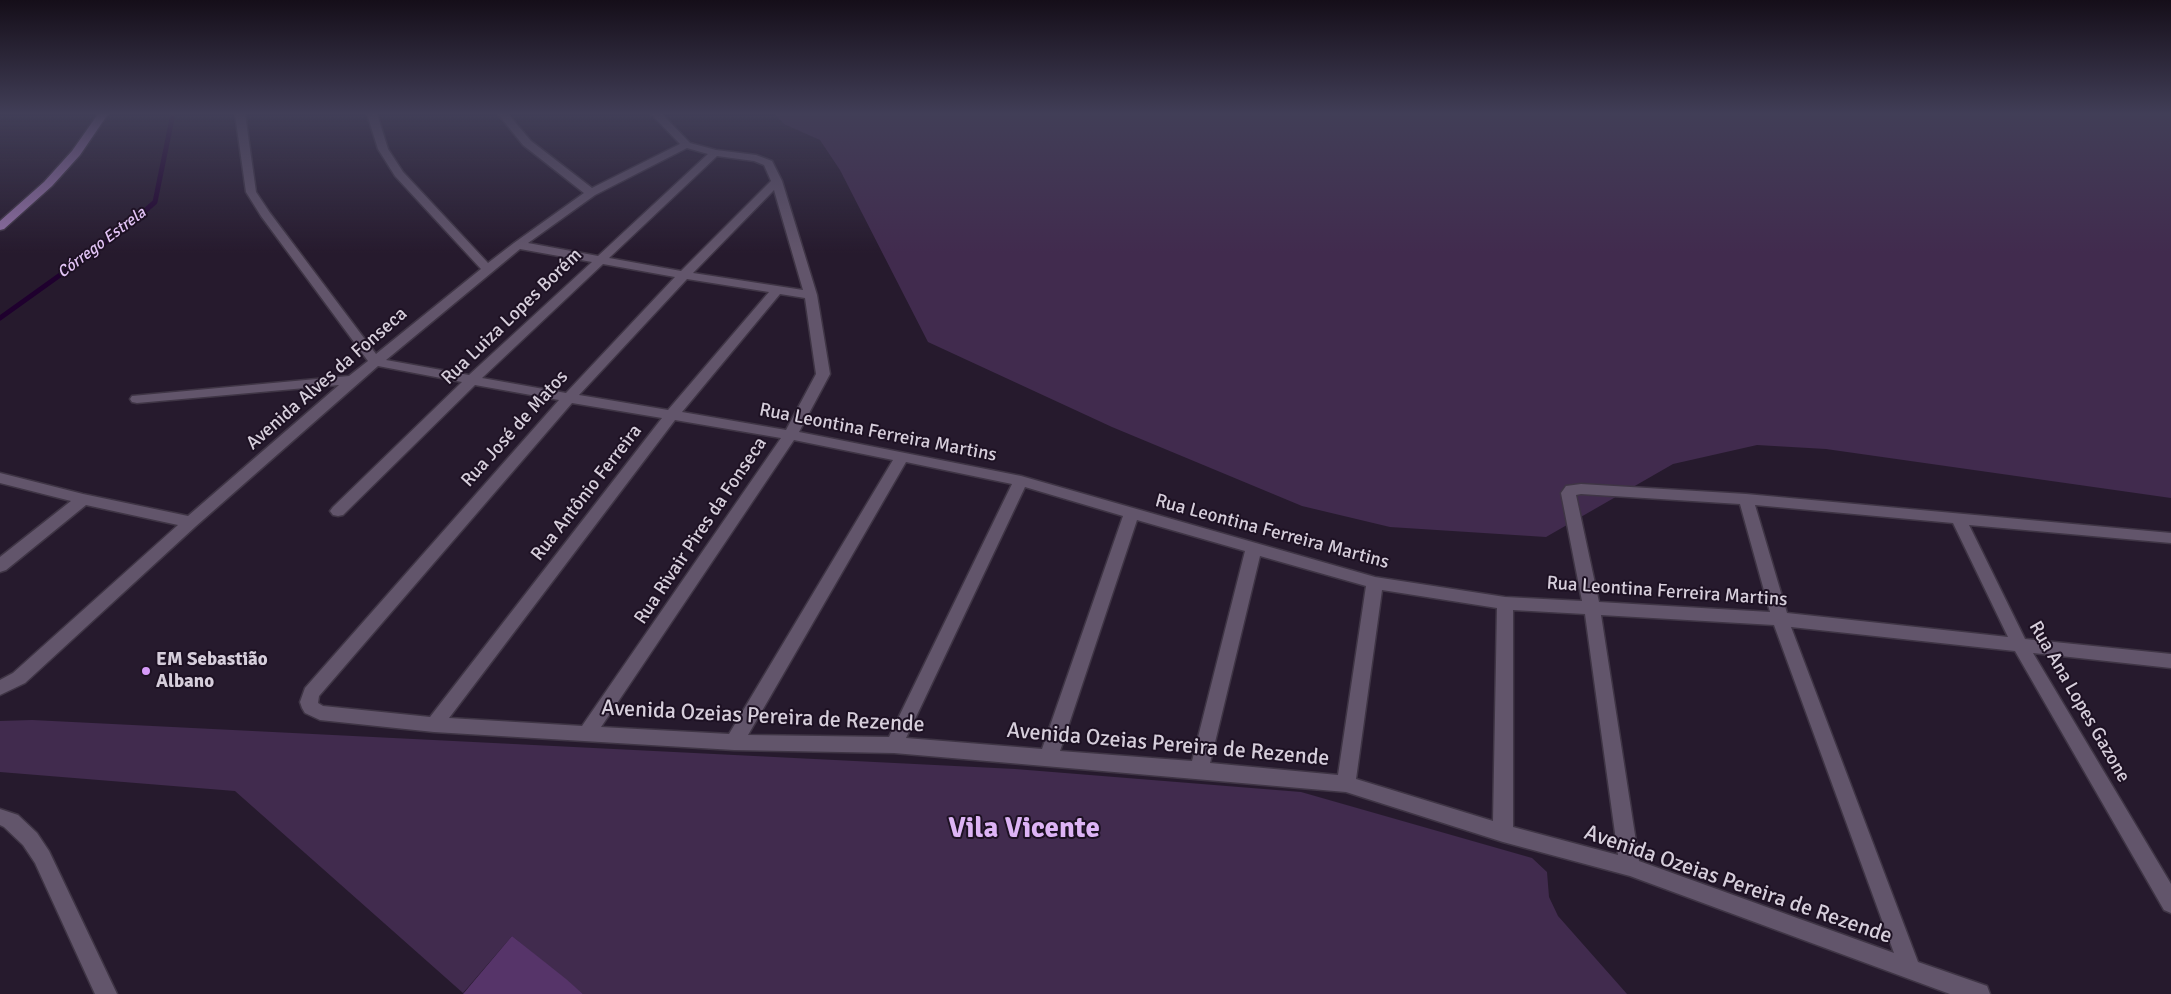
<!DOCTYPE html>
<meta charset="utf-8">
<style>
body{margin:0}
canvas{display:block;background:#261a2d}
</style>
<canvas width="2171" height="994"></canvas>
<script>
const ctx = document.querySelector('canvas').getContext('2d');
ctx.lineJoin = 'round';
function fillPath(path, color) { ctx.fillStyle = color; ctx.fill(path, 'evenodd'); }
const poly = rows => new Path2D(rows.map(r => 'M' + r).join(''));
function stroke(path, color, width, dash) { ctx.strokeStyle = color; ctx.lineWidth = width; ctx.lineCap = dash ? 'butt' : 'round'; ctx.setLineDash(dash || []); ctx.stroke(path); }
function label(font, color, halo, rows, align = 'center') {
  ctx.font = font + ' Signika,sans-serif'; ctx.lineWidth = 4; ctx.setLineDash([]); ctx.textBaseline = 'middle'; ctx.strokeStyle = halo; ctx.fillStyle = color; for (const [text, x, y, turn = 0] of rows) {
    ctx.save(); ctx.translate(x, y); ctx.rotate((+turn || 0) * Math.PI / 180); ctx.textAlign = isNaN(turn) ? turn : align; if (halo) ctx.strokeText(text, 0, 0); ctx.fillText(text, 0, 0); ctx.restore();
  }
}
fillPath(poly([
 [775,114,2171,114,2171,498,1826,449,1757,445,1673,464,1546,537,1390,527,1302,506,1112,427,928,342,840,170,820,140,784,124],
 [32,720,1015,769,1301,792,1532,858,1547,872,1549,897,1558,916,1627,994,583,994,512,936,463,993,235,791,0,772,0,721]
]), '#412b4e');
fillPath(poly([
 [512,936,566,979,583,994,463,994]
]), '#563469');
stroke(poly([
 [0,318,123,230,155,202,173,114]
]), '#1f002e', 5);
const street = poly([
 [235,114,245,114,256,192,270,213,376,354,481,269,395,176,378,149,367,114,377,114,388,149,403,172,488,263,514,243,584,193,523,145,498,114,508,114,531,141,592,188,680,144,651,114,662,114,690,143,716,150,756,155,772,161,782,181,817,295,830,374,799,432,1021,476,1375,577,1505,597,1582,601,1561,493,1566,486,1581,484,1746,494,2171,533,2171,543,1969,525,2025,639,2171,654,2171,668,2033,653,2171,884,2171,913,2164,910,2015,651,1791,627,1918,962,1987,986,1990,994,1950,994,1630,876,1503,842,1346,792,894,753,734,750,434,732,320,720,305,713,302,708,300,702,305,688,559,400,475,385,343,515,338,516,333,515,330,511,333,507,462,382,378,366,196,526,25,683,0,695,0,680,13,673,178,525,86,505,6,570,0,572,0,557,71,501,0,483,0,473,83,494,188,516,339,385,137,403,132,402,130,399,132,396,349,376,368,361,261,216,246,192,235,114],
 [687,148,708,154,598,256,528,243,595,195,687,148],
 [717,156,754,161,764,165,771,181,681,271,609,258,717,156],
 [774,190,803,290,693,273,774,190],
 [520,249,592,262,469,375,386,360,520,249],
 [603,264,675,277,566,393,482,378,603,264],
 [687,279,769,292,668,410,579,395,687,279],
 [780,294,805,298,816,374,786,430,682,412,780,294],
 [572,403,662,418,430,717,323,706,318,703,319,696,572,403],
 [675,420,781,438,582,726,449,718,675,420],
 [794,440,893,460,729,734,601,727,794,440],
 [906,462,1012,484,889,737,748,735,906,462],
 [1025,487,1123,516,1042,749,906,738,1025,487],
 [1581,494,1740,504,1770,612,1599,602,1576,495,1581,494],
 [1755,505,1953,523,2008,637,1787,613,1755,505],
 [1137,520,1245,551,1192,761,1060,751,1137,520],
 [1260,556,1366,586,1338,775,1210,763,1260,556],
 [1382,590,1497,608,1493,821,1356,779,1382,590],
 [1513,610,1585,614,1618,855,1513,827,1513,610],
 [1601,615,1774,625,1894,953,1639,861,1601,615],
 [0,809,18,815,37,833,49,851,117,994,95,994,35,863,23,845,4,827,0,825,0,809]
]);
const primary = poly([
 [98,114,108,114,80,155,52,186,4,229,0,230,0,221,44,182,72,151,98,114]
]);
stroke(street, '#3f3545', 3);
stroke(primary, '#3f3545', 3);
fillPath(street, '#62556b');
fillPath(primary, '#9170a5');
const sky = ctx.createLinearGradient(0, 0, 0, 253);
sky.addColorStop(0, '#150e19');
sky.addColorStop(0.45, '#413e57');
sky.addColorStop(1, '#413e5700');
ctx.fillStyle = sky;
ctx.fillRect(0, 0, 2171, 253);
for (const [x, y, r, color] of [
 [146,671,5,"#d79bf9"]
]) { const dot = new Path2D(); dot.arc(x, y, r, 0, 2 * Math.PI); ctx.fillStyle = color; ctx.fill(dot); stroke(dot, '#1d1123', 2); }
label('italic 16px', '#e2c3f5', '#1d1123', [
 ["Córrego Estrela",102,243,-37]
]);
label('19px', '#d6cedb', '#1d1123', [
 ["Rua Luiza Lopes Borém",512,317,-44],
 ["Avenida Alves da Fonseca",327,379,-41],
 ["Rua José de Matos",515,429,-48],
 ["Rua Leontina Ferreira Martins",878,433,11],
 ["Rua Antônio Ferreira",587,493,-52],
 ["Rua Rivair Pires da Fonseca",701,531,-56],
 ["Rua Leontina Ferreira Martins",1272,532,15],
 ["Rua Leontina Ferreira Martins",1667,592,4],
 ["Rua Ana Lopes Gazone",2079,702,60]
]);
label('bold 19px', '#d6cedb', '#1d1123', [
 ["EM Sebastião",156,660],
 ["Albano",156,682]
], 'left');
label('22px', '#d6cedb', '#1d1123', [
 ["Avenida Ozeias Pereira de Rezende",763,717,3],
 ["Avenida Ozeias Pereira de Rezende",1168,745,5],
 ["Avenida Ozeias Pereira de Rezende",1738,885,19]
]);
label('bold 29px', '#ddb4f5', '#1d1123', [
 ["Vila Vicente",1024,829]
]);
</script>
